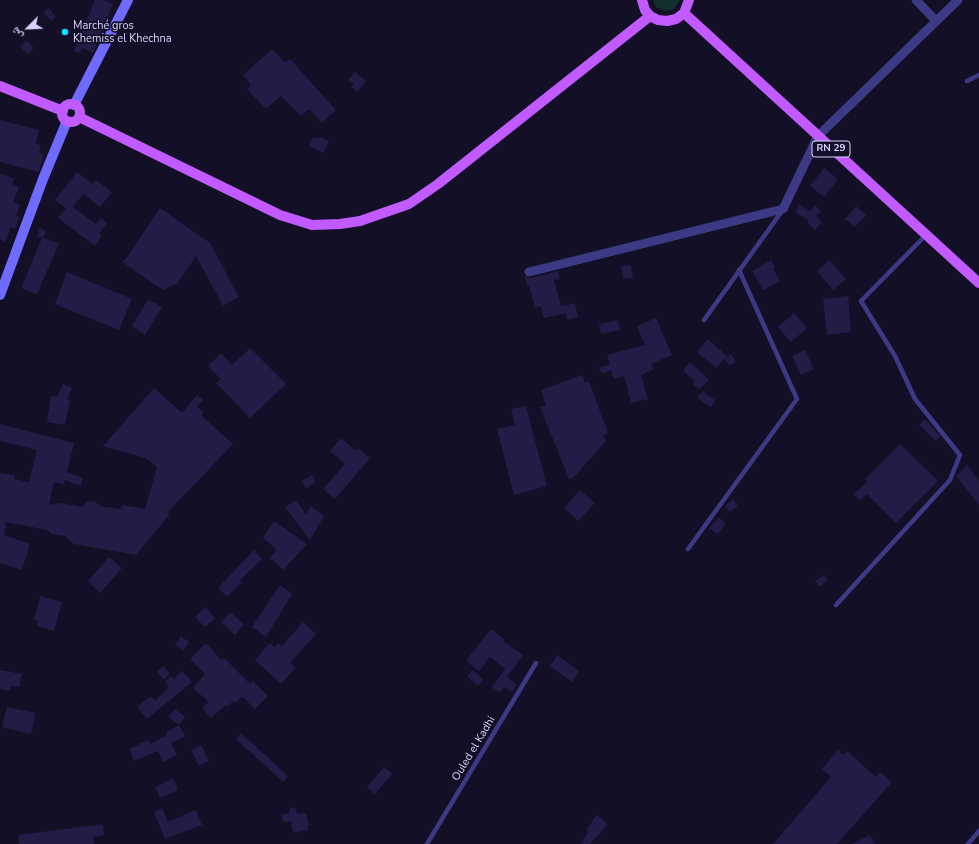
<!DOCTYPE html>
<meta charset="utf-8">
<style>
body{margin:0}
#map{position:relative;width:979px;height:844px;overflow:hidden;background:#130f26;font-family:"Nunito Sans","Noto Naskh Arabic",sans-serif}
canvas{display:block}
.north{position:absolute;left:8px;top:8px;width:40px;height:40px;-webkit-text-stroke:3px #130f26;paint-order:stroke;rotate:246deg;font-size:11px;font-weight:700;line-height:16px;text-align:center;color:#d9d4ff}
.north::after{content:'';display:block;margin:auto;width:14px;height:18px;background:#d9d4ff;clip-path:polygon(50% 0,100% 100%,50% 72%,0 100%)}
</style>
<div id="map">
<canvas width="979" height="844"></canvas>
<div class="north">ش</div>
</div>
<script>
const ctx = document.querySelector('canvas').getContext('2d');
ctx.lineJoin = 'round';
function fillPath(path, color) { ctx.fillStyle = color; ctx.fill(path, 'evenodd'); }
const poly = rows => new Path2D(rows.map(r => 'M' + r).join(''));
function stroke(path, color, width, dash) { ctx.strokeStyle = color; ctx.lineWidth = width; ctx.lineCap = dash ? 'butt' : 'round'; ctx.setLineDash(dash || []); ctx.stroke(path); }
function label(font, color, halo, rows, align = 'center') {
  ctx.font = font + ' "Nunito Sans",sans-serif'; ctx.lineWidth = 3.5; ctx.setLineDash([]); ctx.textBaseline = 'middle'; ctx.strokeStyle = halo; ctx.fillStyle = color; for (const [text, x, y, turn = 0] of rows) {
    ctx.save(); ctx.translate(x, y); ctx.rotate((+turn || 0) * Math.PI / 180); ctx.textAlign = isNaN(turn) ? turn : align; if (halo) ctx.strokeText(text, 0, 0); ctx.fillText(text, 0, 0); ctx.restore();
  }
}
fillPath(poly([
 [653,0,680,0,674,9,665,11,656,7]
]), '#12302f');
fillPath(poly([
 [95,0,104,0,113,4,93,53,82,48,80,53,74,51],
 [49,8,56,17,51,21,43,12],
 [26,40,34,48,28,54,20,47],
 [272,49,285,63,290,59,336,110,322,123,309,109,301,116,281,96,266,109,247,89,251,85,243,75],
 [355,72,366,81,357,92,351,87,354,84,348,80],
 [0,120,39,130,36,144,41,145,39,153,44,154,39,172,0,162],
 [313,137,319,139,320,137,329,141,324,153,309,146],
 [824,168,838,179,824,197,810,186],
 [77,172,93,184,96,180,112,192,100,207,83,194,73,207,96,224,101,218,107,223,99,234,102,236,95,246,58,218,66,208,55,200],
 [0,173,14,179,12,184,19,187,13,202,20,205,16,216,20,217,15,229,11,227,5,242,0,239],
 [800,205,810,211,815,205,821,211,816,217,822,222,815,230,807,223,809,221,795,212],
 [856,206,866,215,855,227,845,219],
 [160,208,210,243,239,297,223,306,196,256,176,285,175,284,163,290,122,262,126,259],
 [40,228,46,231,44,238,59,244,37,294,21,288,42,238,37,236],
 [771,260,775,267,773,269,780,281,763,290,752,271],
 [829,260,846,279,833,290,817,271],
 [631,265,633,278,623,279,621,266],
 [558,271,560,279,554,280,561,306,575,303,578,317,567,320,566,313,544,318,541,306,535,308,529,285,527,286,524,276,530,278],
 [67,272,132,299,119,330,55,304],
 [848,296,851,332,827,335,823,299],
 [148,299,162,307,145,335,132,326],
 [794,313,807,328,791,342,778,327],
 [656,318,672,355,651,364,654,369,641,375,648,399,631,403,624,376,614,379,611,370,602,374,599,368,610,364,607,355,645,345,637,326],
 [618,320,620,330,601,334,599,324],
 [708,339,727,356,716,368,697,352],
 [250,348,286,384,250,418,216,383,221,379,208,366,221,353,232,365],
 [805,350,814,369,801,375,792,356],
 [731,354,736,362,729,366,725,359],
 [690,362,709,380,699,389,693,384,695,382,683,370],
 [582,375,585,383,589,381,608,433,603,435,606,441,573,478,569,479,540,407,546,405,541,390],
 [63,384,72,388,67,399,70,400,65,425,47,422,51,396,57,397],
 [154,388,182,413,197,395,203,400,197,407,203,412,202,416,233,444,167,513,170,514,136,555,74,544,65,536,51,534,47,530,6,522,4,535,30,544,22,570,0,563,0,473,15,475,14,479,29,482,37,450,0,441,0,424,74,443,67,472,83,478,81,486,65,480,64,484,54,482,49,505,60,503,82,507,87,501,96,502,100,506,121,509,122,505,145,509,157,467,146,458,103,446],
 [702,391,715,400,711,407,697,398],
 [526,406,547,486,514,495,497,429,515,425,511,409],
 [925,419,940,436,936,441,919,425],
 [341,438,356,451,358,448,370,458,335,499,323,489,345,464,330,451],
 [900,444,938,481,896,523,867,494,860,500,854,494,868,481,865,479],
 [967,465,979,481,979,505,956,476],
 [312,475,316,482,306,488,302,481],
 [580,490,595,503,578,521,564,508],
 [733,499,738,506,730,512,725,506],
 [296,500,306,514,311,506,324,516,310,540,285,507],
 [719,517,726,524,717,534,709,528],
 [274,521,307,544,283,570,270,558,277,550,263,538],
 [254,550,262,559,240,580,242,582,227,597,218,588],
 [109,557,122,568,100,593,88,581],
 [824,575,828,580,820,587,815,581],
 [280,585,292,594,266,637,252,627],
 [40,596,62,602,54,631,37,626,38,621,34,620],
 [205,607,215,618,205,627,195,617],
 [230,612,244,624,235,635,221,622],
 [303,622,316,634,290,663,296,667,281,684,255,660,270,643,275,647,278,643,282,646],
 [491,629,504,639,503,641,523,655,507,677,517,685,512,692,504,687,500,693,492,687,505,669,490,657,479,671,466,661],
 [181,636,189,642,184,650,175,645],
 [206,643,222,661,224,658,250,684,253,681,268,696,255,709,242,696,236,703,233,701,227,707,226,705,211,718,202,708,209,702,193,688,205,674,190,659],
 [557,655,579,671,572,682,550,666],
 [164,666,169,673,164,680,157,671],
 [0,670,22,674,19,687,11,686,10,691,0,689],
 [473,670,483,679,478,686,467,676],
 [182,671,192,682,147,719,137,707,151,696,155,701,169,687,165,682,171,676,174,679],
 [7,707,36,713,31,734,2,727],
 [175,709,185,717,179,725,185,736,171,743,177,755,163,762,158,751,134,761,129,749,148,740,150,744,167,735,166,732,179,725,168,717],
 [241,733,288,776,283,782,236,739],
 [201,745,209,761,199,766,191,750],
 [838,750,843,755,847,751,876,777,880,772,892,782,837,844,773,844,831,777,822,769],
 [384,767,392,774,375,794,367,787],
 [173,778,178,790,160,798,155,787],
 [296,807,297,814,306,813,309,826,307,826,308,830,293,833,291,821,283,822,281,815,290,813,289,809],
 [162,808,168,822,196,810,202,825,165,839,154,812],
 [597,815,608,824,590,844,581,844,588,832,586,830],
 [103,824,104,835,93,837,94,844,19,844,18,835],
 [870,835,875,844,852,844]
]), '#241b47');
stroke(poly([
 [967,81,979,75],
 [704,320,782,211],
 [688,549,797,399,739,270],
 [836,605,950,480,960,455,915,399,895,356,861,301,926,235],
 [427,844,536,663],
 [968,844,979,831]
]), '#3d3a85', 4.5);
stroke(poly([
 [916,0,936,21],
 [529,272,783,209,818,136,958,0]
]), '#3d3a85', 9);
stroke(poly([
 [74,105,128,0],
 [0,295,43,179,67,121]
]), '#6f6bff', 10);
stroke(poly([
 [642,0,645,10,650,16,658,20,667,21,676,19,684,13,689,0],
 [684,13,979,283],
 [0,86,63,111],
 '62 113a9 9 0 1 1 18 0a9 9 0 1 1-18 0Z',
 [79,117,280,215,312,225,340,224,360,221,409,204,438,184,650,16]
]), '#c25bff', 10);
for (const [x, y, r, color] of [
 [65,32,4,"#00e5ff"]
]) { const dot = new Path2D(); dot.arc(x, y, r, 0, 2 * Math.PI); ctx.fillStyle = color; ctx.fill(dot); stroke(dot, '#130f26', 1.5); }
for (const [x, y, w] of [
 [831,149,38]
]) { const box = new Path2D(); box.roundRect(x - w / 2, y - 8, w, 16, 3); ctx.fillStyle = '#130f26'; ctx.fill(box); stroke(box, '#d9d4ff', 1); }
label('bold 10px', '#d9d4ff', null, [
 ["RN 29",831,149]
]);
label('11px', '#d9d4ff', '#130f26', [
 ["Marché gros",73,26],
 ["Khemiss el Khechna",73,39]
], 'left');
label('11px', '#d9d4ff', '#130f26', [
 ["Ouled el Kadhi",474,749,-59]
]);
</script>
